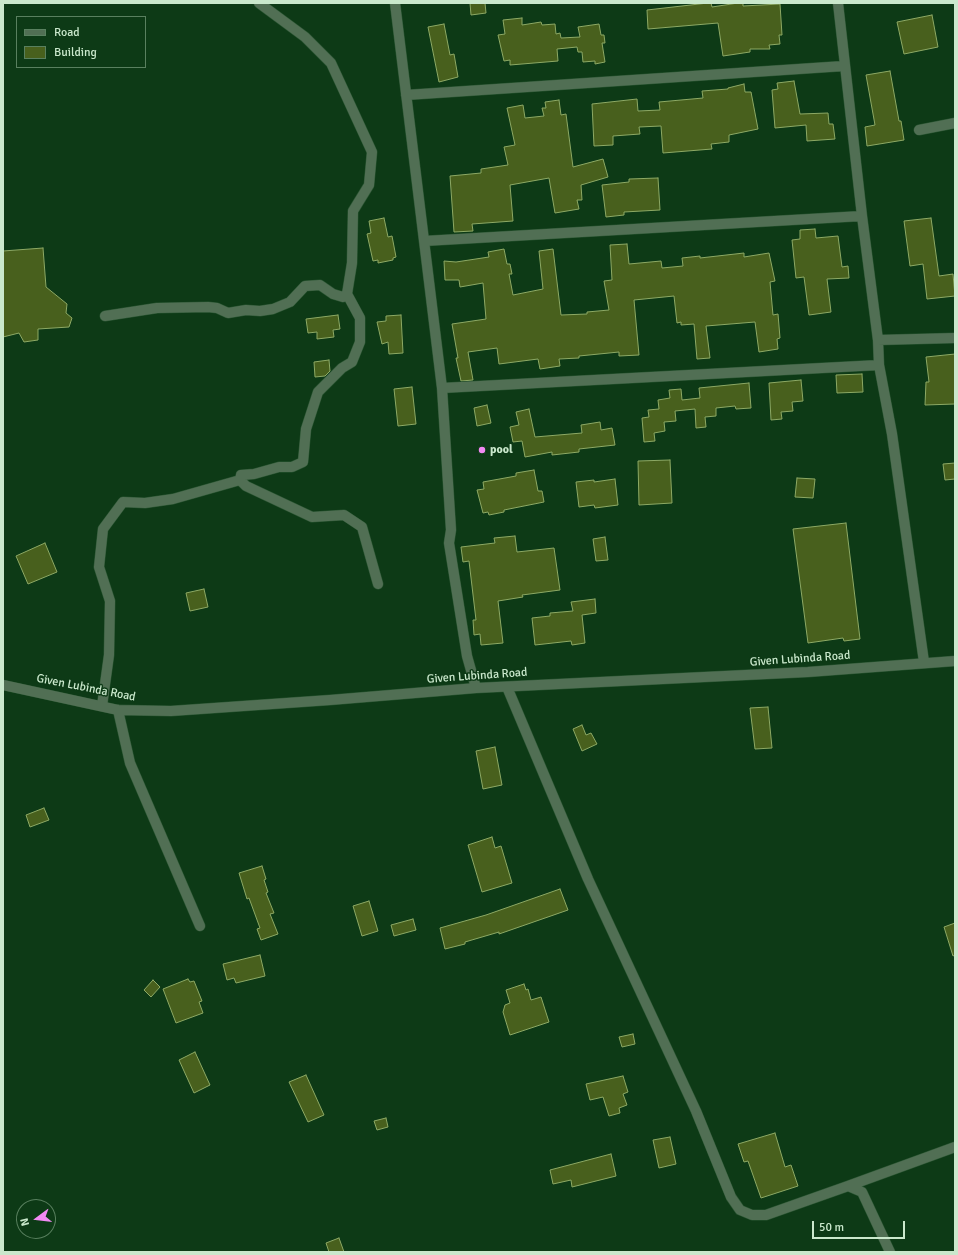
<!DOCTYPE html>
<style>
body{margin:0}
#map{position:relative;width:958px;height:1255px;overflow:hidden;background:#0d3a16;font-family:Signika,sans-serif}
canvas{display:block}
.frame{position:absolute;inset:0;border:4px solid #cae8cc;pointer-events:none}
.legend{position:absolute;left:16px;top:16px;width:130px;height:52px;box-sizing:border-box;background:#0d3a16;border:1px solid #59805f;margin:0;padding:5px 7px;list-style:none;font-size:12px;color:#cae8cc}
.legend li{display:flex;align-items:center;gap:8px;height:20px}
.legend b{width:20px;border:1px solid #59805f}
.north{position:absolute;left:16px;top:1199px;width:40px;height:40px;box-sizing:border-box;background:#0d3a16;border:1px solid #59805f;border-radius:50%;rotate:255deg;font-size:11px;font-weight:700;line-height:16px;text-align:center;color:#cae8cc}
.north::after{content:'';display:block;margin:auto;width:14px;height:18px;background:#f28af3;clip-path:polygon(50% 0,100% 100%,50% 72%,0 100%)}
.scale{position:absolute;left:812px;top:1221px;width:93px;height:18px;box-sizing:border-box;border:2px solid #cae8cc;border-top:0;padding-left:5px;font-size:12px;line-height:14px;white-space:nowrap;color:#cae8cc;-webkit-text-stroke:3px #0d3a16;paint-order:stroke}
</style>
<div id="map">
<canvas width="958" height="1255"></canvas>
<div class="frame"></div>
<ul class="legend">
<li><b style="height:5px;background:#516f54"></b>Road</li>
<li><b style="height:11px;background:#48601d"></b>Building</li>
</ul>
<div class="north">N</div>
<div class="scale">50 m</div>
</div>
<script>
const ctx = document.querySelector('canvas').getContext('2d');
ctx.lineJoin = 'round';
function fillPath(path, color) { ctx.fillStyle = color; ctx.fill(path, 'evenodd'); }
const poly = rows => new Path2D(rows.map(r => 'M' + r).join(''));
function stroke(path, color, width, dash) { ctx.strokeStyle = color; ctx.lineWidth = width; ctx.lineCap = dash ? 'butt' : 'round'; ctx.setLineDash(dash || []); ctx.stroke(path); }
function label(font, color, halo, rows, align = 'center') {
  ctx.font = font + ' Signika,sans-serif'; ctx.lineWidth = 3; ctx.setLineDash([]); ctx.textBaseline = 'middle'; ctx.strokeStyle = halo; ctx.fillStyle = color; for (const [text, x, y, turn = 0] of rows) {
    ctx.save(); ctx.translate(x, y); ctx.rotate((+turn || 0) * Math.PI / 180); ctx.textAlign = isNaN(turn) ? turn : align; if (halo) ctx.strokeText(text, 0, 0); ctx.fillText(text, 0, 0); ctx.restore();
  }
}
const building = poly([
 [470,3,485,3,486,13,471,15,470,3],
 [708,3,711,3,712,7,738,3,743,3,743,6,780,4,782,35,779,35,780,44,769,45,770,49,750,49,750,52,723,56,718,23,648,29,647,10,708,3],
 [932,15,938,47,904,54,897,22,932,15],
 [522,18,522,25,541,22,542,25,555,24,556,34,560,33,561,38,580,37,578,27,599,24,601,35,604,35,605,43,602,43,605,62,595,64,595,61,583,62,582,52,578,52,577,47,557,49,558,61,510,65,510,60,504,61,498,35,505,34,503,20,522,18],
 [444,24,450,55,454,54,458,77,439,82,428,27,444,24],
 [890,71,899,121,901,121,904,140,867,146,865,127,875,125,866,75,890,71],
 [794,81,800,114,828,113,829,124,833,124,835,139,807,141,806,125,775,128,772,90,778,89,777,83,794,81],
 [744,84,745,92,751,92,758,129,729,135,729,142,711,144,712,149,663,153,661,126,639,127,640,134,613,136,613,145,594,146,592,104,637,99,638,111,660,110,659,102,703,98,702,91,728,89,728,88,744,84],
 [559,100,561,115,566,114,573,167,603,159,608,177,581,185,582,200,577,200,579,209,555,213,549,178,510,185,513,221,472,224,473,231,454,232,450,176,481,173,481,169,508,165,504,147,515,145,507,108,523,105,525,118,544,116,542,108,546,108,545,102,559,100],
 [658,178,660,210,624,212,624,215,606,217,602,185,629,182,629,179,658,178],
 [384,218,388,237,392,236,396,257,393,258,393,260,378,263,378,260,373,261,367,234,371,233,369,221,384,218],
 [931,218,939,276,953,274,955,296,927,299,923,264,910,266,904,221,931,218],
 [815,229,816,238,838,236,842,267,848,266,849,278,827,279,831,312,809,315,804,277,796,278,792,240,800,239,800,230,815,229],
 [627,244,629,264,661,261,662,268,683,266,682,258,700,256,700,258,744,253,744,257,769,253,775,281,770,282,773,315,778,314,780,338,777,339,778,349,759,352,755,322,706,326,710,358,697,359,694,324,681,325,681,322,677,323,674,296,634,300,639,355,619,356,619,352,579,356,579,358,559,359,560,366,540,369,538,359,499,364,497,348,468,352,473,380,461,381,456,358,458,358,452,324,486,319,483,283,460,287,459,280,445,280,444,261,456,262,489,257,488,252,504,249,507,264,510,264,512,274,509,274,513,295,543,289,539,251,553,249,561,315,587,314,587,312,609,310,604,281,612,280,610,245,627,244],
 [43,248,46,287,67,304,66,313,72,318,69,327,38,329,38,340,24,342,19,333,3,337,3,251,43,248],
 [338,315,340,329,333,330,334,337,317,339,317,332,308,333,306,319,338,315],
 [401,315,403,353,389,354,388,342,382,344,377,322,386,321,386,316,401,315],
 [955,354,955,404,925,405,926,382,929,382,926,357,955,354],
 [329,360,330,371,325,376,315,377,314,362,329,360],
 [862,374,863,392,837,393,836,375,862,374],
 [801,380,803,401,792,402,793,411,781,412,782,419,771,420,769,383,801,380],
 [749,383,751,408,736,409,735,406,716,408,716,416,705,417,706,427,696,428,695,409,675,411,676,421,664,422,665,431,654,433,655,441,644,442,642,418,649,417,648,410,659,409,658,400,670,398,669,390,681,389,682,400,700,398,699,388,749,383],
 [412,387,416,424,398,426,394,389,412,387],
 [487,405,491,423,477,426,474,408,487,405],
 [529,409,535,437,582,433,581,425,600,422,601,430,612,428,615,445,579,449,579,452,552,455,552,452,525,457,522,441,513,442,510,427,519,425,516,412,529,409],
 [670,460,672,503,639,505,638,461,670,460],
 [955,463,955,479,945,480,943,464,955,463],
 [534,470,538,491,542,491,544,502,504,510,504,512,489,515,488,512,483,513,477,490,484,489,483,482,516,476,516,473,534,470],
 [797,478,815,479,813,498,795,497,797,478],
 [615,479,618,505,595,508,594,505,579,507,576,482,594,480,594,482,615,479],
 [846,523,860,639,844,641,843,638,808,643,793,529,846,523],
 [515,536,517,552,554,548,560,590,522,595,523,597,498,601,503,643,481,645,480,634,474,635,473,620,476,620,469,561,463,562,461,547,495,543,494,538,515,536],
 [605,537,608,560,596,561,593,539,605,537],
 [45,543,57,572,28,584,16,556,45,543],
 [204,589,208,607,190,611,186,593,204,589],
 [595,599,596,613,582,615,585,643,572,645,571,641,535,645,532,618,550,616,550,613,573,611,571,602,595,599],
 [768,707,772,748,755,749,750,708,768,707],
 [582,725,586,735,591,733,597,744,582,751,573,729,582,725],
 [495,747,502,785,483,789,476,751,495,747],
 [44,808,49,820,30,827,26,815,44,808],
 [492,837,495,848,501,846,512,883,482,892,468,845,492,837],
 [262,866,266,879,264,880,268,892,266,893,274,913,270,914,278,934,261,940,257,929,260,928,249,898,247,899,239,873,262,866],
 [560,889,568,910,499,934,499,932,465,942,465,944,445,949,440,928,486,915,560,889],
 [369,901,378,931,362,936,353,906,369,901],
 [413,919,416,930,394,936,391,925,413,919],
 [955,923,955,955,953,956,944,927,955,923],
 [260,955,265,976,236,983,234,978,227,980,223,964,260,955],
 [188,979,190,982,194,981,202,1001,199,1002,203,1013,176,1023,163,989,188,979],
 [153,980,160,987,151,997,144,990,153,980],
 [524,984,526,990,528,989,531,1000,541,997,549,1022,510,1035,503,1012,505,1005,510,1003,506,990,524,984],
 [633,1034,635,1044,622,1047,619,1037,633,1034],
 [195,1052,210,1085,194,1093,179,1060,195,1052],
 [306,1075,324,1115,308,1122,289,1082,306,1075],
 [623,1076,628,1092,623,1094,627,1105,619,1108,620,1113,609,1116,603,1097,590,1100,586,1084,623,1076],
 [386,1118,388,1127,377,1130,374,1121,386,1118],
 [775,1133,785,1167,791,1165,798,1186,761,1198,748,1161,744,1162,738,1144,775,1133],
 [670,1137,676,1164,659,1168,653,1140,670,1137],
 [611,1154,616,1176,572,1187,571,1180,553,1184,550,1170,611,1154],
 [339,1238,344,1252,329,1252,326,1243,339,1238]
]);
fillPath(building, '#48601d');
stroke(building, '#8da965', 1);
const minor = poly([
 [395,3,442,388,451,530,449,543,467,656,476,688],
 [838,3,862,216,878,340,879,365,892,434,924,662],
 [406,95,844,66],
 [919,130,955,123],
 [424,241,862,216],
 [105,316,157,308,208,307,217,308,228,313,246,310,260,311,273,309,290,302,305,286,320,285,333,294,343,297,347,294],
 [878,340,955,338],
 [442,388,879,365],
 [240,480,241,475,254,474,279,467,292,467,303,462,306,429,318,392,342,368,352,362,360,342,360,318,347,294,352,263,353,211,369,185,372,152,331,63,305,37,259,3],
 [3,685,118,710,171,711,330,700,476,688,808,672,955,661],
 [507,687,588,879,696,1111,731,1197,740,1210,752,1215,766,1215,848,1186,862,1192,890,1252],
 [102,706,109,655,110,601,99,567,103,529,123,502,145,503,173,499,240,480,246,486,312,517,344,515,362,527,378,584],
 [118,710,130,763,200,926],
 [848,1186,955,1147]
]);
stroke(minor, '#2b5633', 11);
stroke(minor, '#516f54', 10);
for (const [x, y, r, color] of [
 [482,450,4,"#f28af3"]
]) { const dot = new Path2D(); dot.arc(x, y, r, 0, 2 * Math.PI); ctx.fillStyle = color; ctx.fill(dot); stroke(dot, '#0d3a16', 1.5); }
label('bold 12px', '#cae8cc', '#0d3a16', [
 ["pool",490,450]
], 'left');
label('12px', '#cae8cc', '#0d3a16', [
 ["Given Lubinda Road",800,659,-4],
 ["Given Lubinda Road",477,676,-4],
 ["Given Lubinda Road",86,688,11]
]);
</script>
